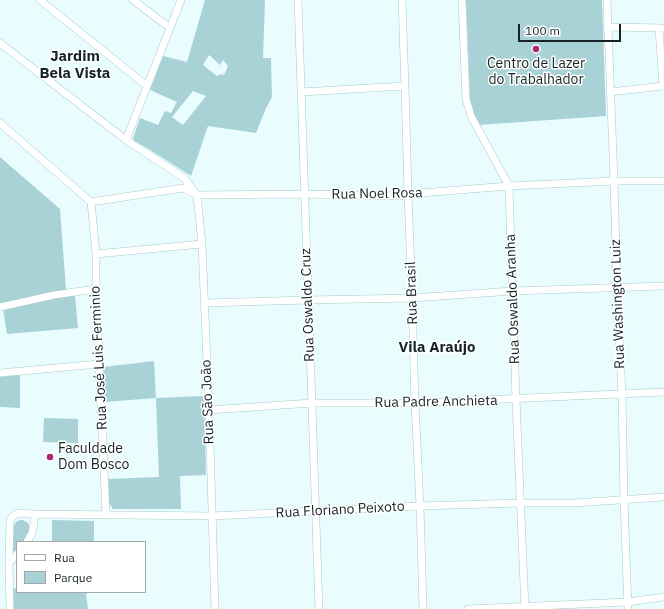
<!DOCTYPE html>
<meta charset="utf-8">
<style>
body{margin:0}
#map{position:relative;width:664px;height:609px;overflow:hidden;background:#e9fdfe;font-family:"IBM Plex Sans",sans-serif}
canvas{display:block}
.legend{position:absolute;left:16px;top:541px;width:130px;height:52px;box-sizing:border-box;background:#fff;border:1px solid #a2a7a8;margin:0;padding:5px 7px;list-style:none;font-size:12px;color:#172425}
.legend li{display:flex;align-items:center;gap:8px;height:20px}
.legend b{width:20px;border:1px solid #a2a7a8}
.scale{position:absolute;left:518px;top:24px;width:103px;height:18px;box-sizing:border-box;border:2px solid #172425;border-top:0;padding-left:5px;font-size:12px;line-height:14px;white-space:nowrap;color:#172425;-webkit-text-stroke:3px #fff;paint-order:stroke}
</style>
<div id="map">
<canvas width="664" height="609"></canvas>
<ul class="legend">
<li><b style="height:5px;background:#fff"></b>Rua</li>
<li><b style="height:11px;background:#a8d2d6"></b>Parque</li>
</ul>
<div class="scale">100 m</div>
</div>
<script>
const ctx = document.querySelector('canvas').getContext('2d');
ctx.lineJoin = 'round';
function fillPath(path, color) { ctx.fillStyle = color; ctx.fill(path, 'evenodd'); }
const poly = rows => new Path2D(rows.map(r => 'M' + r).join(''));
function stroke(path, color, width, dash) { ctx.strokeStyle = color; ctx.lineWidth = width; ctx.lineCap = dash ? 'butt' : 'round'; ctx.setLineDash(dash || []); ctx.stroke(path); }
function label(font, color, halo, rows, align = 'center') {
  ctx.font = font + ' "IBM Plex Sans",sans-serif'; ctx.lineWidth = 3; ctx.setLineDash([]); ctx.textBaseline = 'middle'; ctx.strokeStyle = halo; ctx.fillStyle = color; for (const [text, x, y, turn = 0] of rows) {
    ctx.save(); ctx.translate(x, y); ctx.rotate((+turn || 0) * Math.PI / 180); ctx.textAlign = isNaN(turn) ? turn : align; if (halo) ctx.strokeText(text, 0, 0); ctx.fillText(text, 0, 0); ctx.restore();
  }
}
fillPath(poly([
 [205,0,265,0,263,58,271,58,272,97,266,108,256,133,208,126,191,176,147,148,134,141,133,138,140,118,158,125,165,111,171,113,177,102,150,90,163,56,187,62],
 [209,55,220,65,223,60,228,66,224,75,221,74,217,76,203,65],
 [193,91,206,96,183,125,172,117],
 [466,0,602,0,606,116,479,125,475,116,470,99],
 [0,157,60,209,66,290,0,304],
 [75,295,78,328,7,334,3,309,55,297],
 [154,361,156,398,204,396,206,475,180,476,181,509,113,509,109,503,108,479,159,477,156,398,104,402,103,367],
 [20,375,20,408,0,407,0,377],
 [44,418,78,419,78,443,43,442],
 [20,520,23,520,28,523,29,526,29,533,24,542,17,542,17,551,14,554,12,554,14,525,16,522],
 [52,520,94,521,94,542,31,542,32,541,52,542],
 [17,588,17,592,90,592,86,594,88,609,12,609,12,589]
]), '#a8d2d6');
const minor = poly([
 [40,0,147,86],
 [133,0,170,28],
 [298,0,319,609],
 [402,0,405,86,408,194,412,298,415,403,420,506,423,609],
 [462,0,466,99,471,116,509,186,516,400,525,609],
 [607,0,614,181,617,288,622,395,624,500,628,609],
 [607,27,664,28],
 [0,43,126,140,184,178,197,195,202,244,209,410,215,609],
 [301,92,405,86],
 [610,92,663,86,659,28],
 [0,123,91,202],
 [126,140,181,0],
 [91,202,183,188,197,195,304,194,400,196,408,194,509,186,614,181,664,181],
 [91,202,96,254,96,289,106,514],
 [96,254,202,244],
 [204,303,308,300,412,298,513,291,664,286],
 [0,307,54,295,96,289],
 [0,373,99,364],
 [209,410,312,403,415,403,664,392],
 [27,542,32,533,34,524,34,514],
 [9,563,17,554],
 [10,609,9,563,10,519,16,514,21,513,34,514,212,516,420,506,521,503,574,503,664,497],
 [468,609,628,602,664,597]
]);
stroke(minor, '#a8c9cc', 8);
stroke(minor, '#fff', 7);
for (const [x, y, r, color] of [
 [536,49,4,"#ac276f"],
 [50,457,4,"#ac276f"]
]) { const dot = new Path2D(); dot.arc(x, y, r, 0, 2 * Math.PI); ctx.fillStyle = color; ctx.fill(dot); stroke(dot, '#fff', 1.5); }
label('14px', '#172425', '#fff', [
 ["Centro de Lazer",536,64],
 ["do Trabalhador",536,80],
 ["Faculdade",58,449,"left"],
 ["Dom Bosco",58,465,"left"]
]);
label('14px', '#172425', '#fff', [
 ["Rua Noel Rosa",377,194,-1],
 ["Rua Brasil",412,293,-92],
 ["Rua Oswaldo Aranha",513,299,-92],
 ["Rua Washington Luiz",618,304,-92],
 ["Rua Oswaldo Cruz",308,305,-92],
 ["Rua José Luis Ferminio",99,358,-93],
 ["Rua São João",208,402,-92],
 ["Rua Padre Anchieta",436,402,-1],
 ["Rua Floriano Peixoto",340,510,-3]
]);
label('bold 15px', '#172425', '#fff', [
 ["Jardim",75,57],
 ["Bela Vista",75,74],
 ["Vila Araújo",437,348]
]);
</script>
